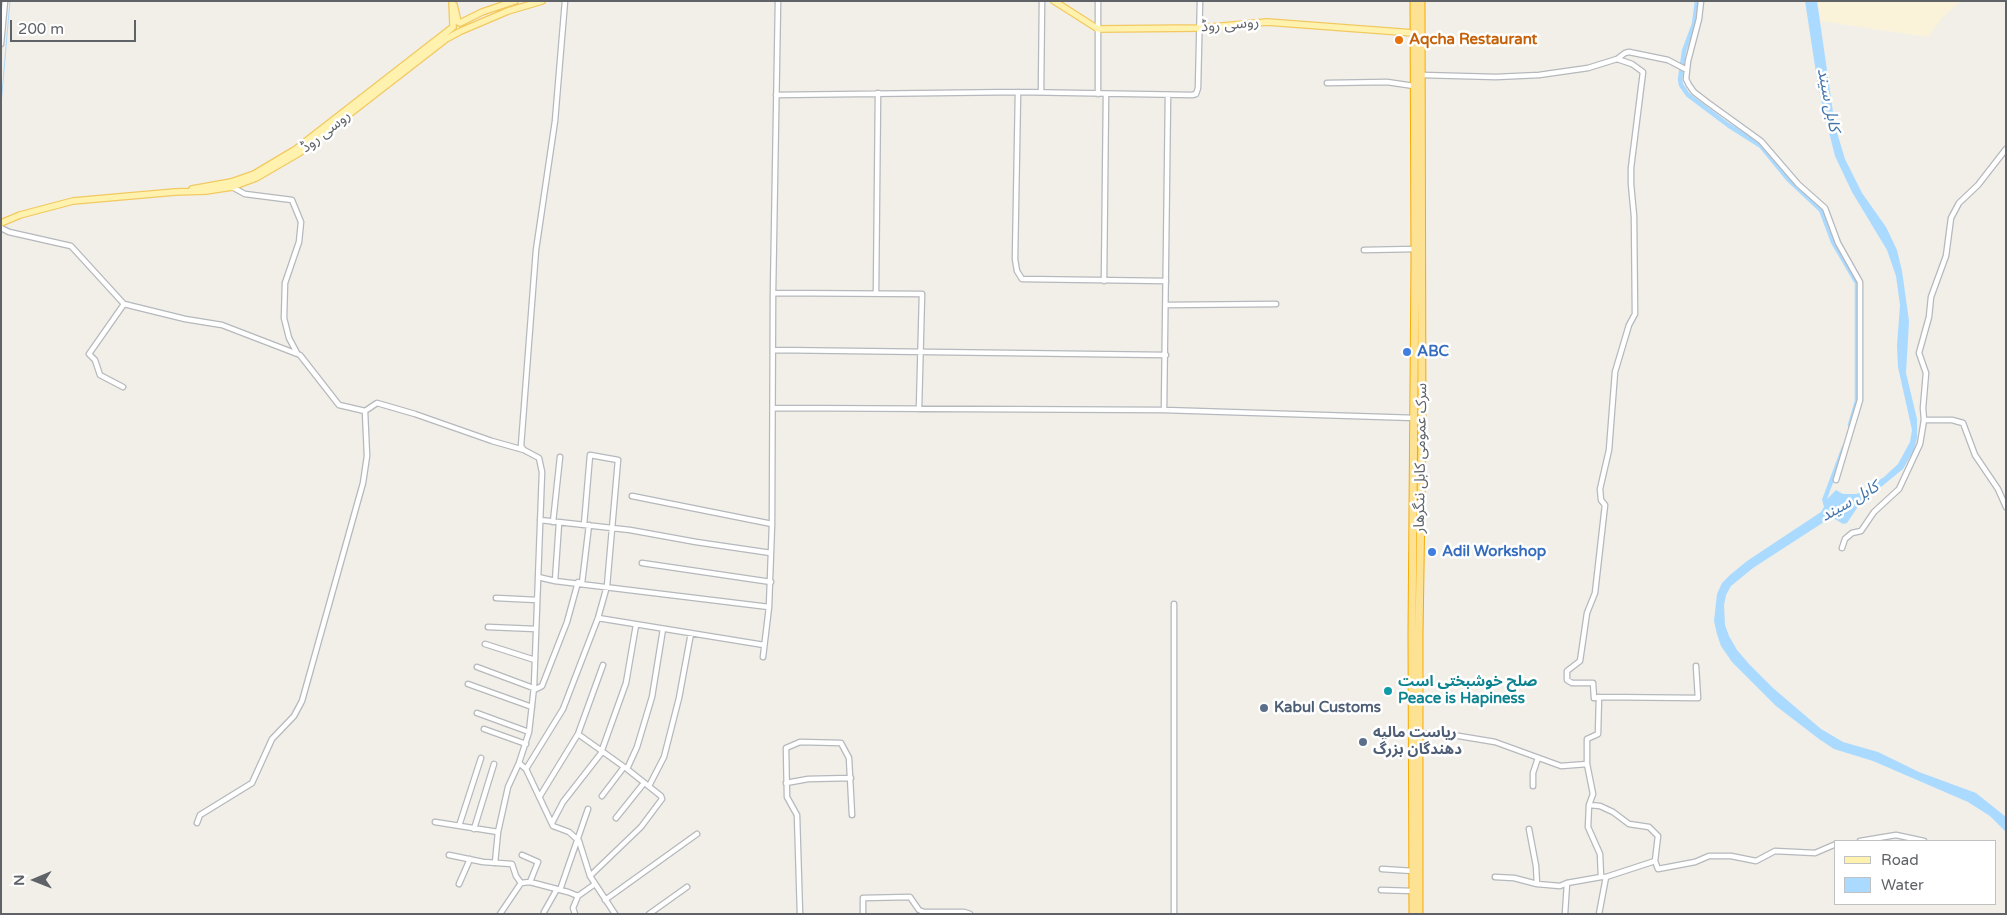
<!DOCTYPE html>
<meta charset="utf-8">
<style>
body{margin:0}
#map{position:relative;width:2007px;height:915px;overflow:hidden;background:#f1efe8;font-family:"Varela Round",sans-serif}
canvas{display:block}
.frame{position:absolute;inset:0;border:2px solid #5f6368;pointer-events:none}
.legend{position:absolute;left:1834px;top:840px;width:162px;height:65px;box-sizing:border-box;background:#fff;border:1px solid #bfc1c3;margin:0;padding:6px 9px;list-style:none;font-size:15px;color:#5f6368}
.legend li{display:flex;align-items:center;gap:10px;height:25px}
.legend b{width:25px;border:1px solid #bfc1c3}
.north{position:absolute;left:10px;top:855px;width:50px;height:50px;-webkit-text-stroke:4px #fff;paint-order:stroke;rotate:269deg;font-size:14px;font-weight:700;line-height:20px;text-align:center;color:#5f6368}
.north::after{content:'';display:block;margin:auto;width:18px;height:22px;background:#5f6368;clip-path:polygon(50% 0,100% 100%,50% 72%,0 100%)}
.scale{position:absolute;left:10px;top:20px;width:126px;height:22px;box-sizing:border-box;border:2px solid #5f6368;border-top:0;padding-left:6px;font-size:15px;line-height:18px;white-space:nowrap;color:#5f6368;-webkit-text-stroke:4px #fff;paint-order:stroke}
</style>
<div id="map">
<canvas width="2007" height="915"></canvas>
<div class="frame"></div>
<ul class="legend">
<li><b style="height:6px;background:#fff2af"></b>Road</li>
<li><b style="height:14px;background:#aadaff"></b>Water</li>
</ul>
<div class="north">N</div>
<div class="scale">200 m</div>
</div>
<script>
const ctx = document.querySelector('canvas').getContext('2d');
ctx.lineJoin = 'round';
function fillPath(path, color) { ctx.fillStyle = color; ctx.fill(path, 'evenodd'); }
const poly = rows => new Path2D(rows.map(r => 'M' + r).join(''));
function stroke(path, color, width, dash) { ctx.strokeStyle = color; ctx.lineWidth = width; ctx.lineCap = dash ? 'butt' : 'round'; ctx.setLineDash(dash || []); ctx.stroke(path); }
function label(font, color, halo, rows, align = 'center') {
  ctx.font = font + ' "Varela Round","Noto Sans Arabic",sans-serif'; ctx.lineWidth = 5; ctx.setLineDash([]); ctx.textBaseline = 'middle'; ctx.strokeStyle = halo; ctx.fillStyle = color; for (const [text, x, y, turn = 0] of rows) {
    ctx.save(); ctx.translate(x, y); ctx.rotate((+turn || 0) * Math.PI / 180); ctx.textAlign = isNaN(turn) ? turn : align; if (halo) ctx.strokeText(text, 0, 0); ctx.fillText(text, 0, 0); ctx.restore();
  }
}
fillPath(poly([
 [1817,1,1962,1,1956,5,1942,18,1928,37,1821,21]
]), '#fbf3d9');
fillPath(poly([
 [1805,1,1817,1,1835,126,1845,159,1862,193,1886,227,1897,250,1902,271,1909,321,1906,373,1917,419,1917,438,1914,450,1903,469,1859,505,1847,523,1843,524,1835,519,1827,520,1753,568,1731,586,1726,595,1724,605,1725,625,1729,636,1737,650,1749,664,1773,688,1821,729,1843,742,1878,752,1919,772,1976,793,2006,817,2006,832,1990,816,1968,802,1873,761,1834,749,1819,739,1776,706,1732,662,1721,646,1717,634,1714,621,1717,594,1722,583,1730,575,1747,561,1821,512,1824,507,1822,499,1824,496,1827,499,1836,490,1843,494,1857,494,1884,477,1898,464,1910,442,1912,430,1898,367,1897,346,1900,305,1896,276,1887,250,1852,192,1835,156,1819,92]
]), '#aadaff');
stroke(poly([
 [1,105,10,1]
]), '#aadaff', 1);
stroke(poly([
 [1697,1,1694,24,1684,51,1680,79,1681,85,1688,95,1728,125,1761,146,1788,179,1821,210,1833,242,1857,283,1857,401,1850,425],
 [1826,503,1825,498,1844,447]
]), '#aadaff', 4.5);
const minor = poly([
 [1701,1,1699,19,1688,61,1686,79,1689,85,1694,92,1707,102,1761,141,1798,184,1825,208,1838,243,1860,282,1860,400,1836,480],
 [1,44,5,1],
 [1422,75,1496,77,1539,75,1588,68,1617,59,1625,53,1629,52,1668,60,1687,70],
 [1327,83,1387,82,1414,86],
 [1018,92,1015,259,1017,271,1022,279,1166,281],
 [1041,92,1042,1],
 [1098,94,1098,1],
 [776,95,1018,92,1192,95,1196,94,1198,88,1200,1],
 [232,187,245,194,292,200,301,222,299,242,285,283,284,318,289,338,297,353],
 [1,228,9,232,71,246,124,304,89,354,95,360,100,375,123,387],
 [1364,250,1415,249],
 [1104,281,1106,94],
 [773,293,922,294,919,409],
 [876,293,878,93],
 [124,304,185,319,222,325,300,355,339,405,365,411],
 [1166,305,1276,304],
 [774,350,1166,355],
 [774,408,1164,410,1415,418],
 [1164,410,1168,95],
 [1924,420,1952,420,1963,423,1975,455,1998,489,2006,507],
 [524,450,521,446,536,250,555,121,565,1],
 [632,496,772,524],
 [540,520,630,530,696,542,771,553],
 [553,522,560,457],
 [1842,548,1845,539,1852,533,1861,531,1874,512,1899,489,1920,444,1924,420,1923,408,1926,373,1919,353,1929,317,1931,297,1946,256,1951,218,1959,203,1978,185,2006,149],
 [642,563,771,582],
 [538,577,555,581,769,607],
 [555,581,559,523],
 [582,583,589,525],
 [496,598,537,600],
 [1174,604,1174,914],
 [598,618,764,645],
 [488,627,536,629],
 [485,644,535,660],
 [763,657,769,607,772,524,773,293,778,1],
 [477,667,536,689,542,686,567,622,578,582],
 [468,684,532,707],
 [1599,697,1698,698,1696,666],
 [477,713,529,732],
 [484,729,526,744],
 [1420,733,1459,736,1495,742,1561,766,1587,764],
 [578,734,627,769,661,796,662,799,641,827,590,876],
 [602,750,626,683,636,625],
 [526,769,563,709,598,618,607,586,618,460,590,455,584,525],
 [627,769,637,747,652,697,663,629],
 [786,783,808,779,851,778],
 [649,786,664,757,679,698,691,633],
 [1533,786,1533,773,1538,758],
 [540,796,578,734,603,665],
 [602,796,624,767],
 [1589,805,1600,806,1613,812,1629,824,1649,827,1658,836,1655,861],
 [616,818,644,783],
 [435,822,498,832],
 [197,823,200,815,252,783,272,739,294,716,302,701,363,483,367,456,365,411,377,403,415,414,492,441,524,450,539,458,542,472,534,687,529,732,519,763,526,769,553,826,569,832,579,841,590,876,615,914],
 [552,823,563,802,602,752],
 [459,826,481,758],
 [474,829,494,764],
 [1529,829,1536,866,1537,884],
 [1860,841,1896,835,1924,841],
 [449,855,483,862,512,864,516,876,521,883,530,882,568,892,578,896],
 [522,855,538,862,530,882],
 [495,863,498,832,508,787,519,763],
 [1382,869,1413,871],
 [1495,877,1514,878,1537,884,1560,886,1567,883],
 [1606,877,1655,861,1658,869,1695,862,1709,856,1731,856,1756,861,1775,851,1815,853,1836,844],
 [459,884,470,859],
 [560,890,588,809],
 [1381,890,1413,891],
 [605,900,697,834],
 [544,912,557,889],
 [500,914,521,883],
 [575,914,573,908,578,896,595,884],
 [649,914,687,887],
 [800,914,797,815,787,797,786,748,800,742,841,743,849,758,852,815],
 [863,914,863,898,910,897,919,910,924,912,964,912,970,914],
 [1565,914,1567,883,1601,877],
 [1599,914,1606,877,1601,877,1600,854,1588,827,1589,805,1593,794,1587,764,1587,739,1598,734,1599,697,1594,698,1593,683,1572,683,1567,680,1567,671,1580,661,1587,613,1595,593,1605,505,1601,500,1600,489,1609,450,1615,372,1629,325,1635,314,1634,216,1631,184,1631,168,1643,72,1632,64,1617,59]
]);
const major = poly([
 [452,1,453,25],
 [1054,1,1098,29,1200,28,1267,22,1414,33],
 [454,5,458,22],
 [460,23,482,12,515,1],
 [461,31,508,11,542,1],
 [192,189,231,182,254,174,296,149,453,27],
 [1,223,20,215,73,201,175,192,206,191,232,187,256,178,299,153,446,39,459,32]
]);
const highway = poly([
 [1413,914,1412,634,1415,262,1414,1],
 [1419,914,1419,634,1422,436,1421,1]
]);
stroke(minor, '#b5b8bc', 7);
stroke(major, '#f2c960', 8);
stroke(highway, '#f9ab00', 9);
stroke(minor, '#fff', 4.5);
stroke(major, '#fff2af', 5.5);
stroke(highway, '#fde293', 7);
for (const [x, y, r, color] of [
 [1399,40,5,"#e8710a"],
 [1407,352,5,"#3f7fe0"],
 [1432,552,5,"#3f7fe0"],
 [1388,691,5,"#0f9aa8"],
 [1264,708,5,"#5c6f8a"],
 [1363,742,5,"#5c6f8a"]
]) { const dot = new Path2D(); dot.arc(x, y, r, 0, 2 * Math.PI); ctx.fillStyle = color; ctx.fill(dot); stroke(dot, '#fff', 2); }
label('15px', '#5f6368', '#fff', [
 ["روسی روڈ",1230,25,-5],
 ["روسی روڈ",326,132,-38],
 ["سرک عمومی کابل ننگرهار",1421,458,-89]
]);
label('bold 15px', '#c56008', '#fff', [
 ["Aqcha Restaurant",1409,40]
], 'left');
label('bold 15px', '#366cbe', '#fff', [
 ["ABC",1417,352],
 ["Adil Workshop",1442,552]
], 'left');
label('bold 15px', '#0d838f', '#fff', [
 ["صلح خوشبختی است",1398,682],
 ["Peace is Hapiness",1398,699]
], 'left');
label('bold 15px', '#4e5e75', '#fff', [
 ["Kabul Customs",1274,708],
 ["ریاست مالیه",1373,733],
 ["دهندگان بزرگ",1373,750]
], 'left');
label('italic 16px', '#4174aa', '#fff', [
 ["کابل سيند",1828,100,79],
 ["کابل سيند",1850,502,-30]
]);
</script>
